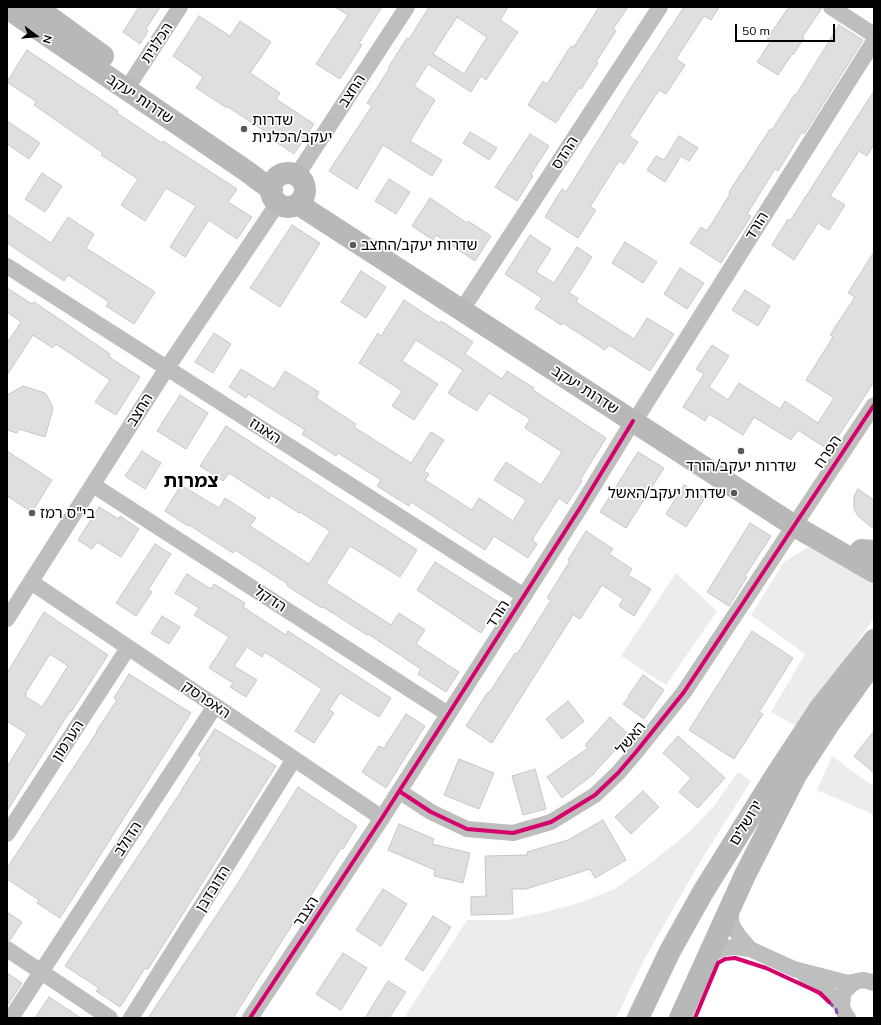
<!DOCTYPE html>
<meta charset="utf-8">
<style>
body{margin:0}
#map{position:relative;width:881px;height:1025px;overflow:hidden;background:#fff;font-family:Mulish,sans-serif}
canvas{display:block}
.frame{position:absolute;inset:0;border:8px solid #000;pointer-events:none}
.north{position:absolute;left:16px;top:16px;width:40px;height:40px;-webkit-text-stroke:3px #fff;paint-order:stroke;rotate:106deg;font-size:11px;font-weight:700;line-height:16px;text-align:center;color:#000}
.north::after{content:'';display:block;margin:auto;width:14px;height:18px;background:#000;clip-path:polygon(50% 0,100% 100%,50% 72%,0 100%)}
.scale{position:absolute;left:735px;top:24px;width:100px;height:18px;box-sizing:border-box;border:2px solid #000;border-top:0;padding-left:5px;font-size:12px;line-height:14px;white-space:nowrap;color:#000;-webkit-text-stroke:3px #fff;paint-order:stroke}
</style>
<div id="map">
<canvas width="881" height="1025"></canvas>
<div class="frame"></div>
<div class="north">N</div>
<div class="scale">50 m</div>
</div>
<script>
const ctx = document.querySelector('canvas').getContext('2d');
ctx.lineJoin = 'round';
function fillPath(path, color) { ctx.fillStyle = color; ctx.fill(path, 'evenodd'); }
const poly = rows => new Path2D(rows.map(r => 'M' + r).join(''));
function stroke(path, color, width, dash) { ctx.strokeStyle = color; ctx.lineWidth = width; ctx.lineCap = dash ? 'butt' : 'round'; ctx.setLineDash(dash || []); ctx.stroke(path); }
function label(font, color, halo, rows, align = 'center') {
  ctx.font = font + ' Mulish,"Noto Sans Hebrew",sans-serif'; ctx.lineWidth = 3.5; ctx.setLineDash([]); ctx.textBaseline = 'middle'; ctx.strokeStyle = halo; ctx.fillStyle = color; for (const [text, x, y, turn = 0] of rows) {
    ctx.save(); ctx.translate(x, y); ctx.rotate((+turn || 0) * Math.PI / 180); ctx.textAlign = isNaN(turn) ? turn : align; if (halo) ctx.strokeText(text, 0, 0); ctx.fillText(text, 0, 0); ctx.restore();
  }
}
fillPath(poly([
 [808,547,874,585,874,618,798,727,771,712,805,654,751,615,784,562],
 [676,573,717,611,666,685,621,656],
 [832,756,874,787,874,815,817,790],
 [738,772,751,781,697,867,644,960,616,1018,404,1018,467,920,507,920,545,912,576,904,615,889,652,862,688,833,714,806]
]), '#ececec');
const building = poly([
 [139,7,160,7,146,29,148,31,140,44,123,32,139,7],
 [335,7,382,7,359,43,362,45,340,79,316,64,348,15,335,7],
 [429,7,508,7,500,20,518,32,486,80,481,76,471,92,428,64,414,86,435,100,410,141,442,160,432,176,383,145,357,189,329,171,372,106,367,103,389,69,388,68,407,38,409,39,429,7],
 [457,17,487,37,464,74,433,54,457,17],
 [599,7,628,7,613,29,616,31,596,62,598,63,581,89,579,88,556,123,528,105,543,81,547,84,571,46,574,47,599,7],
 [684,7,719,7,711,20,704,16,676,59,685,65,666,94,659,90,629,136,638,142,624,164,619,161,590,207,596,210,578,238,545,217,562,189,566,192,632,86,684,7],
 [789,7,822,8,802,37,804,38,793,55,792,54,778,75,757,62,771,41,767,39,789,7],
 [199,16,230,36,240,21,271,42,250,73,280,93,276,99,314,124,294,154,270,138,272,136,228,107,227,108,196,88,203,77,173,56,199,16],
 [839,25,863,40,804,134,802,132,778,171,775,169,747,214,751,216,721,263,690,243,701,227,707,231,730,194,729,192,748,163,770,129,772,130,795,94,796,95,839,25],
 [27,50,118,111,117,113,162,143,163,141,237,189,228,202,252,217,237,239,209,220,185,257,170,247,196,206,166,188,145,221,121,205,138,179,101,155,103,153,34,105,37,102,7,82,27,50],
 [874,91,874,144,867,156,859,151,830,196,845,205,829,230,818,223,794,260,772,245,788,219,790,221,874,91],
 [7,121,40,143,29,159,7,144,7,121],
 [470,132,497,148,489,160,463,143,470,132],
 [530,134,549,146,531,174,533,176,517,201,495,187,530,134],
 [679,136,698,148,689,161,681,156,665,182,647,170,656,156,664,160,679,136],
 [42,173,62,186,45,212,25,199,42,173],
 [389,179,410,192,396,214,375,201,389,179],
 [430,198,467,223,468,221,491,236,475,261,436,235,433,240,412,226,430,198],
 [7,214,51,243,68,217,94,234,86,248,155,292,134,324,106,306,109,302,68,275,64,281,7,243,7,214],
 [292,225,320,243,280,307,250,288,292,225],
 [530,235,551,249,536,272,554,283,577,247,592,257,569,293,578,298,576,302,634,339,647,318,674,334,650,371,609,345,605,350,563,323,561,325,535,308,542,298,505,274,530,235],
 [625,242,657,262,643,283,612,263,625,242],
 [874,252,874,382,829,450,798,430,791,440,754,417,743,435,709,414,705,421,683,407,704,374,696,369,712,345,729,356,709,387,728,400,739,383,780,409,785,401,818,423,834,398,806,380,833,337,830,335,855,297,848,293,874,252],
 [680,268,704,283,687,309,664,294,680,268],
 [361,271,386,287,366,318,341,302,361,271],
 [7,288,32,304,34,302,68,325,110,354,109,357,140,377,116,415,95,402,110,380,56,344,53,348,33,335,7,375,7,343,21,322,7,312,7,288],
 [745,290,770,306,758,326,732,310,745,290],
 [404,300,439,323,441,321,473,342,465,354,502,379,507,371,534,388,533,390,606,438,580,480,582,481,567,504,559,498,532,540,537,544,528,558,494,536,485,550,411,502,409,506,377,486,381,480,338,453,336,456,302,434,305,430,248,394,246,398,229,387,241,369,274,389,285,371,319,392,316,398,356,424,354,427,411,463,431,432,444,440,424,471,429,474,425,480,472,510,479,498,513,521,526,500,494,480,506,462,541,485,562,452,525,428,530,419,489,393,477,411,448,393,463,370,416,340,402,361,438,384,414,420,392,406,402,391,359,363,378,333,381,336,404,300],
 [214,333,231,344,213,373,195,362,214,333],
 [23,386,45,393,50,401,53,409,45,437,19,429,17,433,7,430,7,395,23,386],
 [180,395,208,413,186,449,157,431,180,395],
 [226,426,417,550,400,577,350,546,326,583,391,625,399,613,425,630,416,644,459,672,446,692,418,674,421,669,368,634,367,635,323,607,322,608,287,586,288,584,235,550,233,553,189,525,188,526,165,511,181,485,219,508,225,498,256,518,250,526,309,564,330,531,300,512,299,513,271,495,269,499,229,473,223,481,200,466,226,426],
 [7,451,52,480,32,512,7,496,7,451],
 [142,451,161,463,145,489,125,476,142,451],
 [638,452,664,468,626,528,600,512,638,452],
 [684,485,705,498,686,527,666,514,684,485],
 [858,489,874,500,874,529,858,516,854,509,854,496,858,489],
 [99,507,119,519,120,516,139,529,121,557,97,542,92,549,78,540,99,507],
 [750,523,771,536,745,576,747,577,729,606,707,592,750,523],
 [586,531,613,549,609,554,632,569,628,575,651,589,634,616,619,606,623,599,602,585,580,619,573,615,492,743,466,726,488,692,489,693,515,653,517,654,551,600,547,598,570,561,568,560,586,531],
 [155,544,171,554,148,590,152,592,136,616,116,603,155,544],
 [435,562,500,603,481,633,417,590,435,562],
 [187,574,211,589,214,584,245,603,243,607,286,635,288,631,391,698,379,717,340,693,329,710,334,713,314,743,295,731,322,689,265,652,262,657,247,647,234,666,257,680,246,697,230,687,233,683,209,668,229,637,194,615,199,608,175,593,187,574],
 [44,612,108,655,71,712,70,711,7,811,7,767,27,734,7,721,7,673,44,612],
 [50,654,68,666,42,707,25,696,27,694,25,694,50,654],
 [162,616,180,627,169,644,151,633,162,616],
 [752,631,793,658,759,712,763,714,734,759,689,730,752,631],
 [129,674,191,713,60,918,37,903,39,900,7,879,7,868,97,732,96,732,117,700,114,698,129,674],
 [643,675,664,690,644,719,623,704,629,697,628,696,643,675],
 [568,701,584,721,562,739,546,719,568,701],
 [406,714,425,726,386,788,362,772,379,746,384,748,406,714],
 [610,717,629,735,594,773,594,774,562,798,547,777,588,748,585,745,610,717],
 [215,729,276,766,167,939,148,969,145,968,120,1007,96,991,99,988,65,966,182,790,182,789,202,758,198,755,215,729],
 [874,731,874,773,854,756,874,731],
 [678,736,725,778,698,808,679,792,691,778,663,753,678,736],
 [459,759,494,773,479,809,444,795,459,759],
 [535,769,546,809,523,815,512,776,535,769],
 [298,787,357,826,343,849,341,848,233,1018,148,1018,238,883,298,787],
 [643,791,659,807,631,834,615,817,643,791],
 [603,820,626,860,595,878,590,869,526,889,512,889,513,914,471,915,471,897,486,896,485,856,528,855,527,852,568,840,603,820],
 [399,824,434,839,432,844,470,853,463,883,434,876,435,870,388,850,399,824],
 [383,889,407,904,381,946,356,930,383,889],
 [7,912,22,922,10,940,7,940,7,912],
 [433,916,451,927,423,971,405,959,433,916],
 [343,953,367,968,341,1010,316,994,343,953],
 [7,973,22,983,7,1006,7,973],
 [388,981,406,992,389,1018,365,1018,388,981],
 [49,997,81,1018,35,1018,49,997]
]);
fillPath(building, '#dfdfdf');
stroke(building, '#c7c7c7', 1);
stroke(poly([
 [831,7,874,35],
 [133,79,180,7],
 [297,175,407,7],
 [7,266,524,596],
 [469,299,660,7],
 [641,411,874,41],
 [93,485,448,714],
 [31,582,382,818],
 [7,619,167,368,278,203],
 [399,791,431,812,467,829,513,833,551,822,595,795,618,773,636,752,684,692,874,405],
 [7,834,128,648],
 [731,906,731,918,732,925,739,936,750,949],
 [7,949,110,1018],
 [707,957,717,951,725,948,735,947,750,949,794,969,848,983,857,981],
 [805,976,831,995,842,1006],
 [11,1018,215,706],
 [131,1018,294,759],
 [250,1018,382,818,580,508,633,421],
 [848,1018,844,1012,842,1006,843,995,846,990,851,985,857,981,864,980,874,983]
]), '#bebebe', 16);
stroke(poly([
 [36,7,103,56],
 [7,8,245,170,272,190],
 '271 190a17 17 0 1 1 34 0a17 17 0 1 1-34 0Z',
 [298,204,793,525,874,572],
 [861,550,874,551],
 [638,1018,670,951,703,892,774,778,820,708,874,640],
 [680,1018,745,875,796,775,829,724,872,664]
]), '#b8b8b8', 22);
stroke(poly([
 [829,1002,836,1009,838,1018]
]), '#8e44ad', 3, [6, 3]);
stroke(poly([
 [399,791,431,812,467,829,513,833,551,822,595,795,618,773,636,752,684,692,874,405],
 [250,1018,382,818,580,508,633,421],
 [695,1018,718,963,725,959,735,958,766,968,820,993,829,1002]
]), '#d6006c', 4);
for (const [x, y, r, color] of [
 [244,129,4,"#595959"],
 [353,245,4,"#595959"],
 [741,451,4,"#595959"],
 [734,493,4,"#595959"],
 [32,513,4,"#595959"]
]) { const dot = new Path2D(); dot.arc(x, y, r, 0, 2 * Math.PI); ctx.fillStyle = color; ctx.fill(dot); stroke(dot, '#fff', 1.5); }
label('15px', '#000', '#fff', [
 ["הכלנית",157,43,-57],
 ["החצב",352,91,-57],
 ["שדרות יעקב",140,99,34],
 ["ההדס",565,153,-57],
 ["הורד",757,226,-58],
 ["שדרות יעקב",585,390,33],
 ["החצב",140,410,-58],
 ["האגוז",265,431,33],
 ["הפרח",828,452,-56],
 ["הדקל",270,599,33],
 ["הורד",498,614,-57],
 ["האפרסק",206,700,34],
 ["האשל",631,738,-51],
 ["הערמון",68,741,-57],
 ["ירושלים",746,823,-59],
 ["הדולב",128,839,-57],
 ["הדובדבן",213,889,-58],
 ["הצבר",306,912,-57]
]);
label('15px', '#000', '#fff', [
 ["שדרות",252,120],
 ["יעקב/הכלנית",252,137],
 ["שדרות יעקב/החצב",361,245],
 ["שדרות יעקב/הורד",741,466,"center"],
 ["שדרות יעקב/האשל",726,493,"right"],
 ["בי\"ס רמז",40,513]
], 'left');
label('bold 19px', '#000', '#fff', [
 ["צמרות",191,481]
]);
</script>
